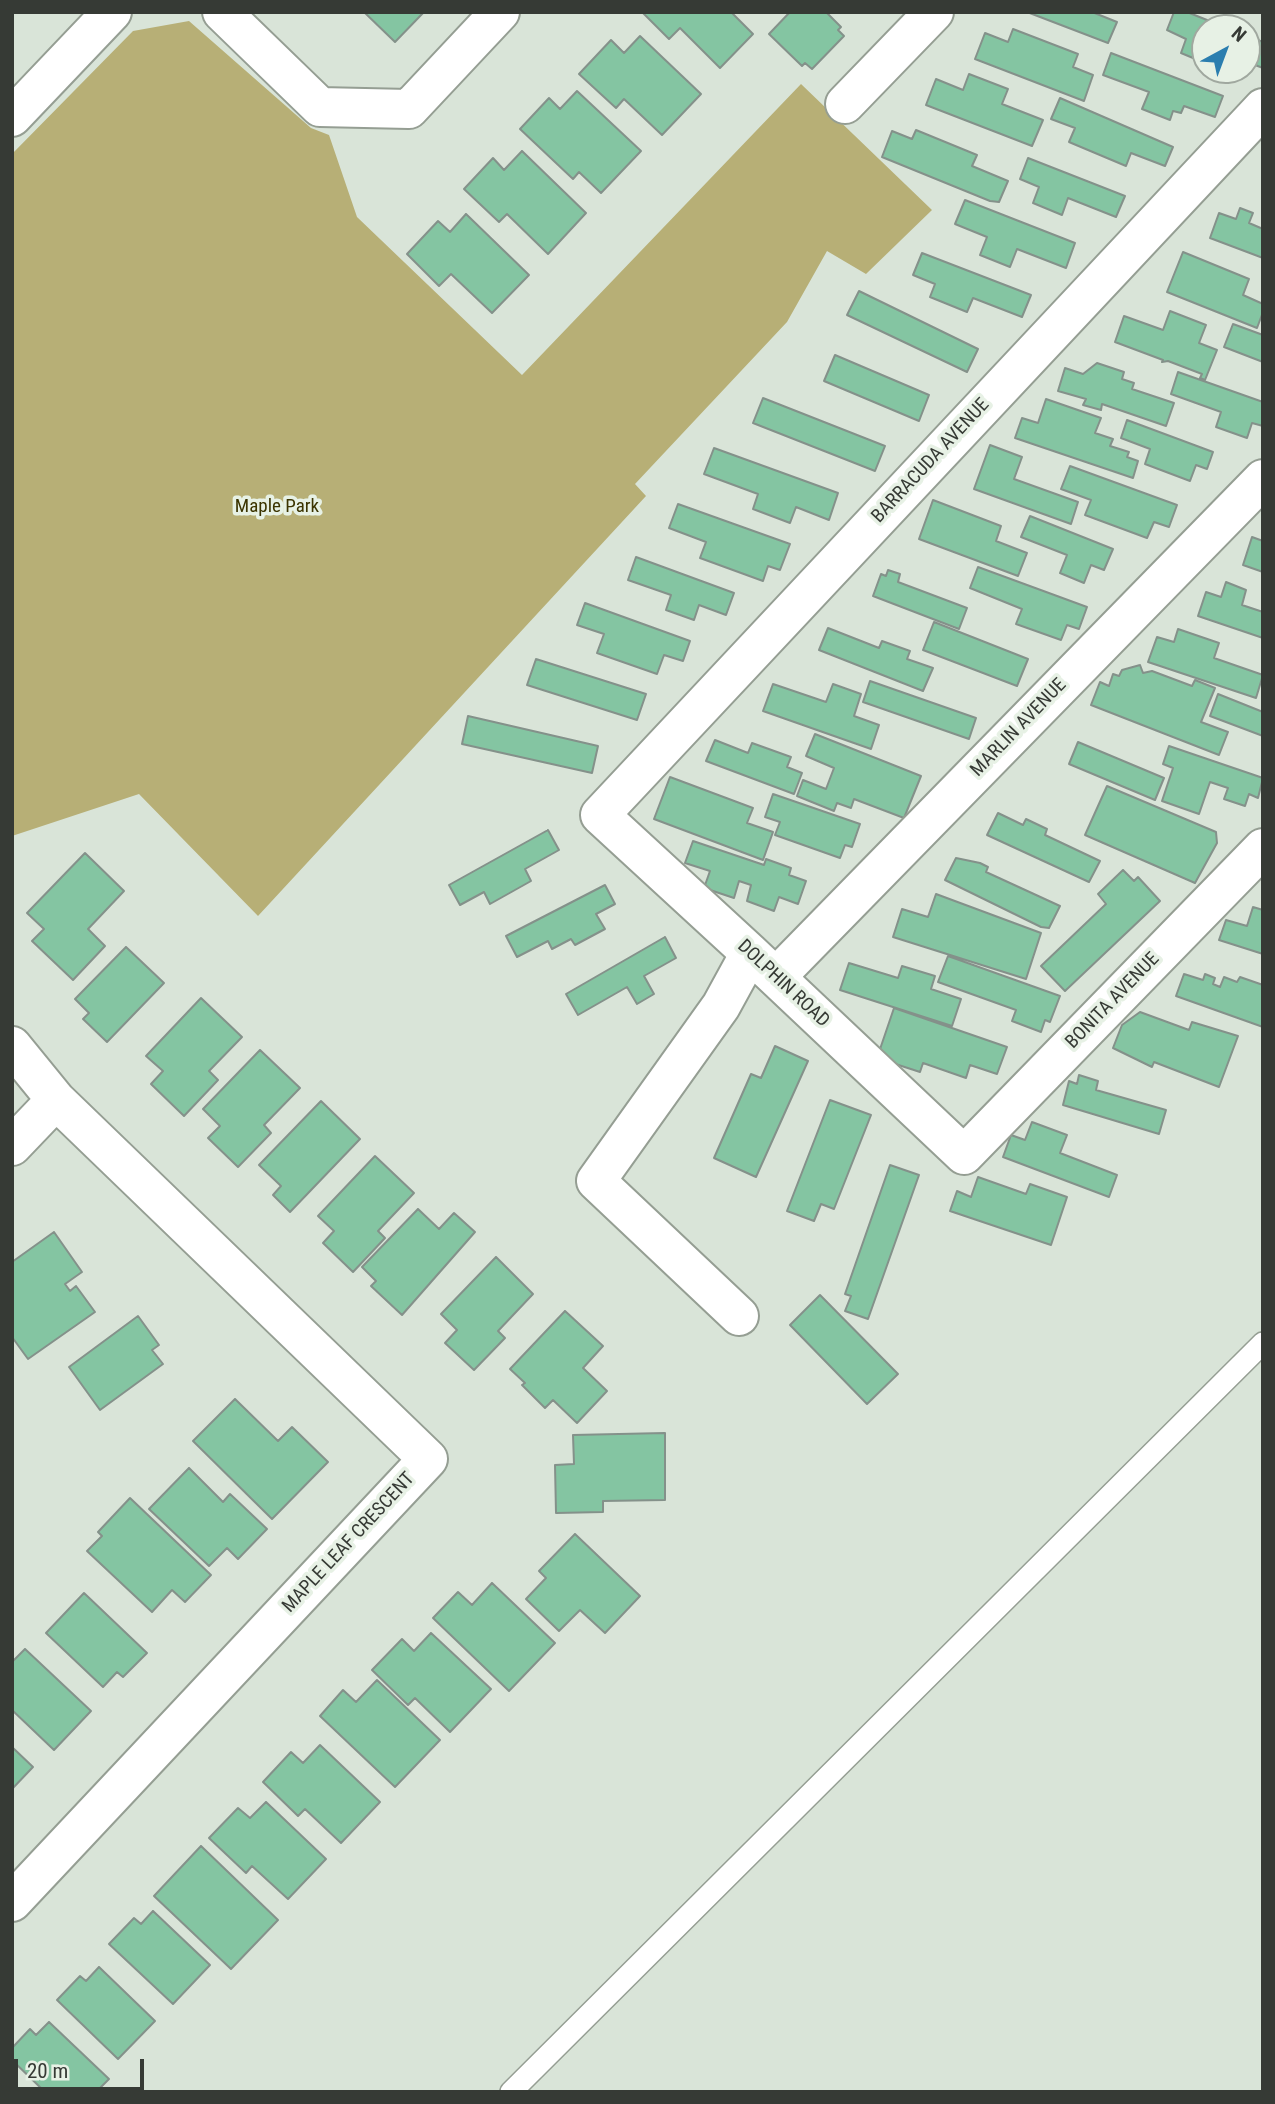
<!DOCTYPE html>
<style>
body{margin:0}
#map{position:relative;width:1275px;height:2104px;overflow:hidden;background:#d9e4d8;font-family:"Roboto Condensed",sans-serif}
canvas{display:block}
.frame{position:absolute;inset:0;border:14px solid #363a35;pointer-events:none}
.north{position:absolute;left:1191px;top:14px;width:70px;height:70px;box-sizing:border-box;background:#e7f1e5;border:2px solid #a0a89f;border-radius:50%;rotate:41deg;font-size:19px;font-weight:700;line-height:28px;text-align:center;color:#363a35}
.north::after{content:'';display:block;margin:auto;width:24px;height:32px;background:#2b7eaf;clip-path:polygon(50% 0,100% 100%,50% 72%,0 100%)}
.scale{position:absolute;left:14px;top:2059px;width:130px;height:32px;box-sizing:border-box;border:4px solid #363a35;border-top:0;padding-left:9px;font-size:21px;line-height:24px;white-space:nowrap;color:#363a35;-webkit-text-stroke:5px #e7f1e5;paint-order:stroke}
</style>
<div id="map">
<canvas width="1275" height="2104"></canvas>
<div class="frame"></div>
<div class="north">N</div>
<div class="scale">20 m</div>
</div>
<script>
const ctx = document.querySelector('canvas').getContext('2d');
ctx.lineJoin = 'round';
function fillPath(path, color) { ctx.fillStyle = color; ctx.fill(path, 'evenodd'); }
const poly = rows => new Path2D(rows.map(r => 'M' + r).join(''));
function stroke(path, color, width, dash) { ctx.strokeStyle = color; ctx.lineWidth = width; ctx.lineCap = dash ? 'butt' : 'round'; ctx.setLineDash(dash || []); ctx.stroke(path); }
function label(font, color, halo, rows, align = 'center') {
  ctx.font = font + ' "Roboto Condensed",sans-serif'; ctx.lineWidth = 7; ctx.setLineDash([]); ctx.textBaseline = 'middle'; ctx.strokeStyle = halo; ctx.fillStyle = color; for (const [text, x, y, turn = 0] of rows) {
    ctx.save(); ctx.translate(x, y); ctx.rotate((+turn || 0) * Math.PI / 180); ctx.textAlign = isNaN(turn) ? turn : align; if (halo) ctx.strokeText(text, 0, 0); ctx.fillText(text, 0, 0); ctx.restore();
  }
}
fillPath(poly([
 [189,21,311,128,329,135,357,217,522,375,801,84,932,210,866,274,827,251,787,322,635,484,646,496,258,916,139,794,12,836,12,154,133,31]
]), '#b7af76');
const building = poly([
 [364,12,424,12,395,42,364,12],
 [642,12,731,12,753,34,720,68,680,28,669,39,642,12],
 [790,12,826,12,841,27,838,30,844,36,812,69,805,63,802,66,769,34,790,12],
 [1027,12,1092,12,1117,22,1108,43,1027,12],
 [1174,12,1187,12,1227,28,1205,28,1205,63,1181,53,1186,39,1167,30,1174,12],
 [1013,29,1078,54,1073,67,1093,75,1084,101,975,59,985,33,1008,42,1013,29],
 [640,36,701,94,662,135,624,99,616,108,579,74,611,40,624,53,640,36],
 [1247,36,1263,42,1263,68,1247,62,1247,36],
 [1111,53,1223,96,1215,117,1184,106,1181,113,1173,111,1170,120,1142,109,1149,92,1103,75,1111,53],
 [969,74,1008,89,1002,104,1043,120,1032,146,926,105,936,79,963,90,969,74],
 [577,91,641,151,601,193,579,172,573,179,520,129,549,98,560,109,577,91],
 [1060,98,1173,147,1165,166,1131,153,1126,166,1069,142,1075,128,1051,119,1060,98],
 [916,130,977,155,972,166,1008,181,999,202,990,201,882,157,892,131,912,139,916,130],
 [522,151,586,213,548,254,507,214,499,222,464,189,493,158,504,170,522,151],
 [1028,158,1125,196,1116,217,1068,198,1062,215,1033,203,1039,187,1020,179,1028,158],
 [965,200,1075,243,1066,268,1017,249,1010,267,980,255,987,237,955,224,965,200],
 [1240,208,1253,213,1249,223,1263,229,1263,258,1210,238,1219,213,1236,219,1240,208],
 [466,214,529,275,492,313,451,274,439,286,407,254,438,221,450,232,466,214],
 [1183,252,1249,279,1243,295,1263,304,1263,312,1257,328,1167,292,1183,252],
 [922,253,1031,295,1022,317,973,298,967,312,930,297,935,284,913,275,922,253],
 [859,291,978,349,967,372,847,315,859,291],
 [1170,311,1206,325,1199,343,1217,350,1205,380,1200,378,1202,374,1168,361,1162,362,1163,360,1115,342,1124,316,1163,330,1170,311],
 [1233,324,1263,335,1263,362,1224,347,1233,324],
 [835,355,929,395,919,421,824,381,835,355],
 [1097,363,1124,372,1122,379,1134,383,1132,389,1174,403,1166,426,1102,404,1101,410,1083,405,1086,399,1058,391,1065,368,1083,374,1097,363],
 [1178,372,1263,402,1263,426,1252,423,1247,438,1216,427,1221,412,1171,394,1178,372],
 [763,398,885,446,875,471,753,423,763,398],
 [1046,399,1101,418,1095,433,1113,439,1110,446,1129,452,1127,457,1138,461,1133,478,1015,438,1022,418,1038,423,1046,399],
 [1127,420,1213,452,1207,469,1196,465,1190,481,1145,464,1150,449,1121,438,1127,420],
 [990,445,1022,457,1014,479,1078,502,1071,524,974,489,990,445],
 [714,448,838,493,829,520,796,507,790,523,753,509,758,494,704,474,714,448],
 [1070,466,1177,505,1169,527,1154,522,1147,538,1085,515,1091,500,1061,489,1070,466],
 [933,500,1001,526,996,541,1027,553,1018,576,919,539,933,500],
 [678,504,790,544,780,570,768,566,763,581,700,558,706,542,669,528,678,504],
 [1030,516,1113,549,1104,570,1091,565,1084,583,1060,573,1067,555,1021,537,1030,516],
 [1252,537,1263,541,1263,572,1243,565,1252,537],
 [636,557,734,593,726,615,699,605,694,620,666,610,671,595,628,580,636,557],
 [978,567,1087,607,1079,629,1067,625,1061,640,1016,624,1022,609,970,588,978,567],
 [888,570,900,574,898,582,967,608,959,629,873,596,881,574,886,576,888,570],
 [1226,582,1246,590,1242,605,1263,612,1263,638,1198,616,1206,592,1221,597,1226,582],
 [585,603,690,641,683,661,664,655,657,674,597,653,604,634,577,625,585,603],
 [934,622,1028,659,1017,686,923,650,934,622],
 [828,628,879,648,882,641,910,651,907,659,933,668,923,691,819,650,828,628],
 [1178,629,1219,643,1214,658,1263,675,1256,698,1148,662,1157,637,1174,642,1178,629],
 [536,659,646,694,637,720,527,685,536,659],
 [1140,665,1143,673,1152,671,1192,686,1195,680,1215,688,1201,722,1228,732,1219,755,1091,705,1100,682,1109,686,1113,674,1119,676,1122,670,1140,665],
 [870,681,976,718,969,739,863,702,870,681],
 [773,684,826,702,833,684,861,694,854,716,879,725,871,749,763,711,773,684],
 [1218,694,1263,712,1263,736,1210,716,1218,694],
 [468,716,598,746,592,773,462,744,468,716],
 [815,734,921,776,904,818,854,799,851,808,837,803,834,811,797,796,803,780,826,789,834,768,806,756,815,734],
 [715,740,748,753,752,743,791,757,787,767,802,773,794,794,706,761,715,740],
 [1078,742,1164,778,1155,800,1069,764,1078,742],
 [1169,746,1263,778,1258,798,1249,794,1245,806,1224,799,1228,788,1210,782,1199,814,1162,801,1173,768,1163,764,1169,746],
 [670,777,753,808,747,823,773,832,763,860,654,819,670,777],
 [1107,786,1216,832,1217,843,1195,883,1085,835,1107,786],
 [773,794,860,824,852,847,845,845,840,858,775,835,780,822,765,817,773,794],
 [998,813,1023,825,1026,819,1047,829,1045,835,1100,861,1089,882,987,835,998,813],
 [548,830,559,850,525,869,531,881,490,904,484,892,460,905,449,885,548,830],
 [693,841,764,865,766,859,791,868,789,875,806,881,798,904,779,897,774,911,747,901,751,885,739,881,734,898,704,888,710,871,685,863,693,841],
 [85,853,124,891,88,929,105,946,73,980,32,941,44,929,27,913,85,853],
 [956,858,980,863,988,867,986,872,1060,906,1049,928,1041,927,945,880,956,858],
 [1123,870,1134,881,1138,877,1160,901,1065,991,1041,966,1106,904,1098,894,1123,870],
 [605,885,615,904,596,914,605,929,575,945,571,939,552,949,548,941,517,957,506,936,605,885],
 [936,894,1041,933,1026,979,893,937,902,909,928,917,936,894],
 [1253,907,1263,910,1263,954,1219,940,1226,920,1247,926,1253,907],
 [665,937,676,958,644,976,654,994,637,1004,627,987,578,1015,566,994,665,937],
 [126,947,164,983,107,1042,83,1019,89,1013,75,999,126,947],
 [948,956,1060,996,1050,1022,1045,1020,1041,1032,1012,1021,1016,1010,938,982,948,956],
 [849,963,898,978,902,966,935,976,931,989,961,999,952,1026,840,990,849,963],
 [1184,974,1203,980,1205,974,1215,978,1213,984,1220,987,1224,977,1237,982,1240,977,1263,985,1263,1027,1176,996,1184,974],
 [201,998,242,1037,209,1071,218,1080,184,1116,151,1084,163,1071,146,1056,201,998],
 [894,1008,1007,1047,997,1074,970,1065,966,1078,923,1063,920,1072,877,1058,894,1008],
 [1140,1012,1189,1030,1192,1022,1238,1036,1219,1087,1154,1062,1152,1067,1113,1048,1122,1025,1140,1012],
 [775,1046,808,1061,756,1177,714,1158,751,1074,761,1078,775,1046],
 [260,1050,300,1088,264,1125,271,1133,238,1167,208,1138,220,1126,203,1109,260,1050],
 [1079,1075,1098,1081,1096,1090,1166,1110,1159,1134,1063,1105,1069,1081,1077,1084,1079,1075],
 [830,1100,871,1115,834,1209,821,1204,814,1221,787,1211,830,1100],
 [321,1101,360,1139,290,1212,273,1195,281,1186,259,1165,321,1101],
 [1032,1122,1067,1135,1060,1153,1117,1175,1109,1197,1003,1157,1011,1135,1025,1140,1032,1122],
 [375,1156,414,1193,378,1231,385,1238,353,1272,323,1243,334,1231,318,1216,375,1156],
 [890,1165,919,1175,868,1319,845,1311,851,1296,845,1294,890,1165],
 [978,1177,1026,1194,1030,1184,1067,1197,1051,1245,950,1211,957,1191,971,1197,978,1177],
 [418,1209,439,1229,454,1213,475,1232,402,1315,371,1286,376,1281,362,1267,418,1209],
 [54,1232,82,1272,65,1284,70,1291,76,1286,95,1312,28,1359,12,1337,12,1262,54,1232],
 [496,1257,533,1294,498,1331,505,1338,474,1370,445,1343,457,1330,441,1314,496,1257],
 [820,1295,898,1374,867,1404,790,1325,820,1295],
 [565,1311,603,1346,583,1368,607,1391,577,1423,553,1400,545,1408,522,1385,525,1383,510,1369,565,1311],
 [138,1316,159,1345,152,1350,163,1364,100,1410,69,1367,138,1316],
 [235,1399,278,1441,292,1427,328,1462,272,1519,193,1441,235,1399],
 [665,1433,665,1500,603,1501,603,1512,556,1513,555,1465,574,1464,573,1435,665,1433],
 [189,1468,223,1502,230,1494,267,1529,238,1559,227,1548,209,1566,149,1509,189,1468],
 [130,1498,211,1575,185,1602,172,1590,152,1612,87,1551,102,1536,98,1532,130,1498],
 [575,1534,640,1596,605,1633,580,1610,559,1631,526,1599,546,1578,539,1571,575,1534],
 [492,1583,555,1643,509,1691,433,1618,458,1592,472,1605,492,1583],
 [84,1593,147,1653,123,1677,117,1672,103,1687,46,1633,84,1593],
 [431,1633,491,1689,450,1732,415,1698,408,1705,372,1670,402,1639,414,1651,431,1633],
 [25,1649,91,1711,54,1750,12,1710,12,1662,25,1649],
 [377,1680,440,1740,395,1787,320,1716,343,1690,356,1702,377,1680],
 [320,1745,380,1802,341,1843,305,1809,298,1816,263,1782,291,1752,303,1763,320,1745],
 [12,1747,33,1767,12,1789,12,1747],
 [266,1802,326,1859,288,1899,252,1866,246,1873,209,1838,238,1808,250,1818,266,1802],
 [201,1846,278,1920,231,1969,154,1896,201,1846],
 [153,1911,210,1965,173,2004,109,1944,134,1918,141,1924,153,1911],
 [99,1967,155,2021,118,2059,57,2000,80,1976,86,1981,99,1967],
 [49,2022,109,2079,96,2092,45,2092,12,2060,12,2048,30,2029,36,2035,49,2022]
]);
fillPath(building, '#84c5a2');
stroke(building, '#84918a', 2);
const service = poly([
 [511,2092,1263,1343]
]);
const minor = poly([
 [222,12,320,107,409,109,500,12],
 [845,104,934,12],
 [1263,108,600,815,750,953,964,1155,1263,848],
 [12,117,112,12],
 [776,977,1263,479],
 [12,1046,56,1100,428,1459,12,1902],
 [12,1146,56,1100],
 [739,1316,596,1181,721,1006,750,953]
]);
stroke(service, '#959e93', 24);
stroke(minor, '#959e93', 42);
stroke(service, '#fff', 21);
stroke(minor, '#fff', 38);
label('19px', '#363a35', '#e7f1e5', [
 ["BARRACUDA AVENUE",931,461,-47],
 ["MARLIN AVENUE",1019,728,-46],
 ["DOLPHIN ROAD",783,984,43],
 ["BONITA AVENUE",1113,1001,-46],
 ["MAPLE LEAF CRESCENT",349,1543,-47]
]);
label('19px', '#3b3400', '#e7f1e5', [
 ["Maple Park",277,507]
]);
</script>
